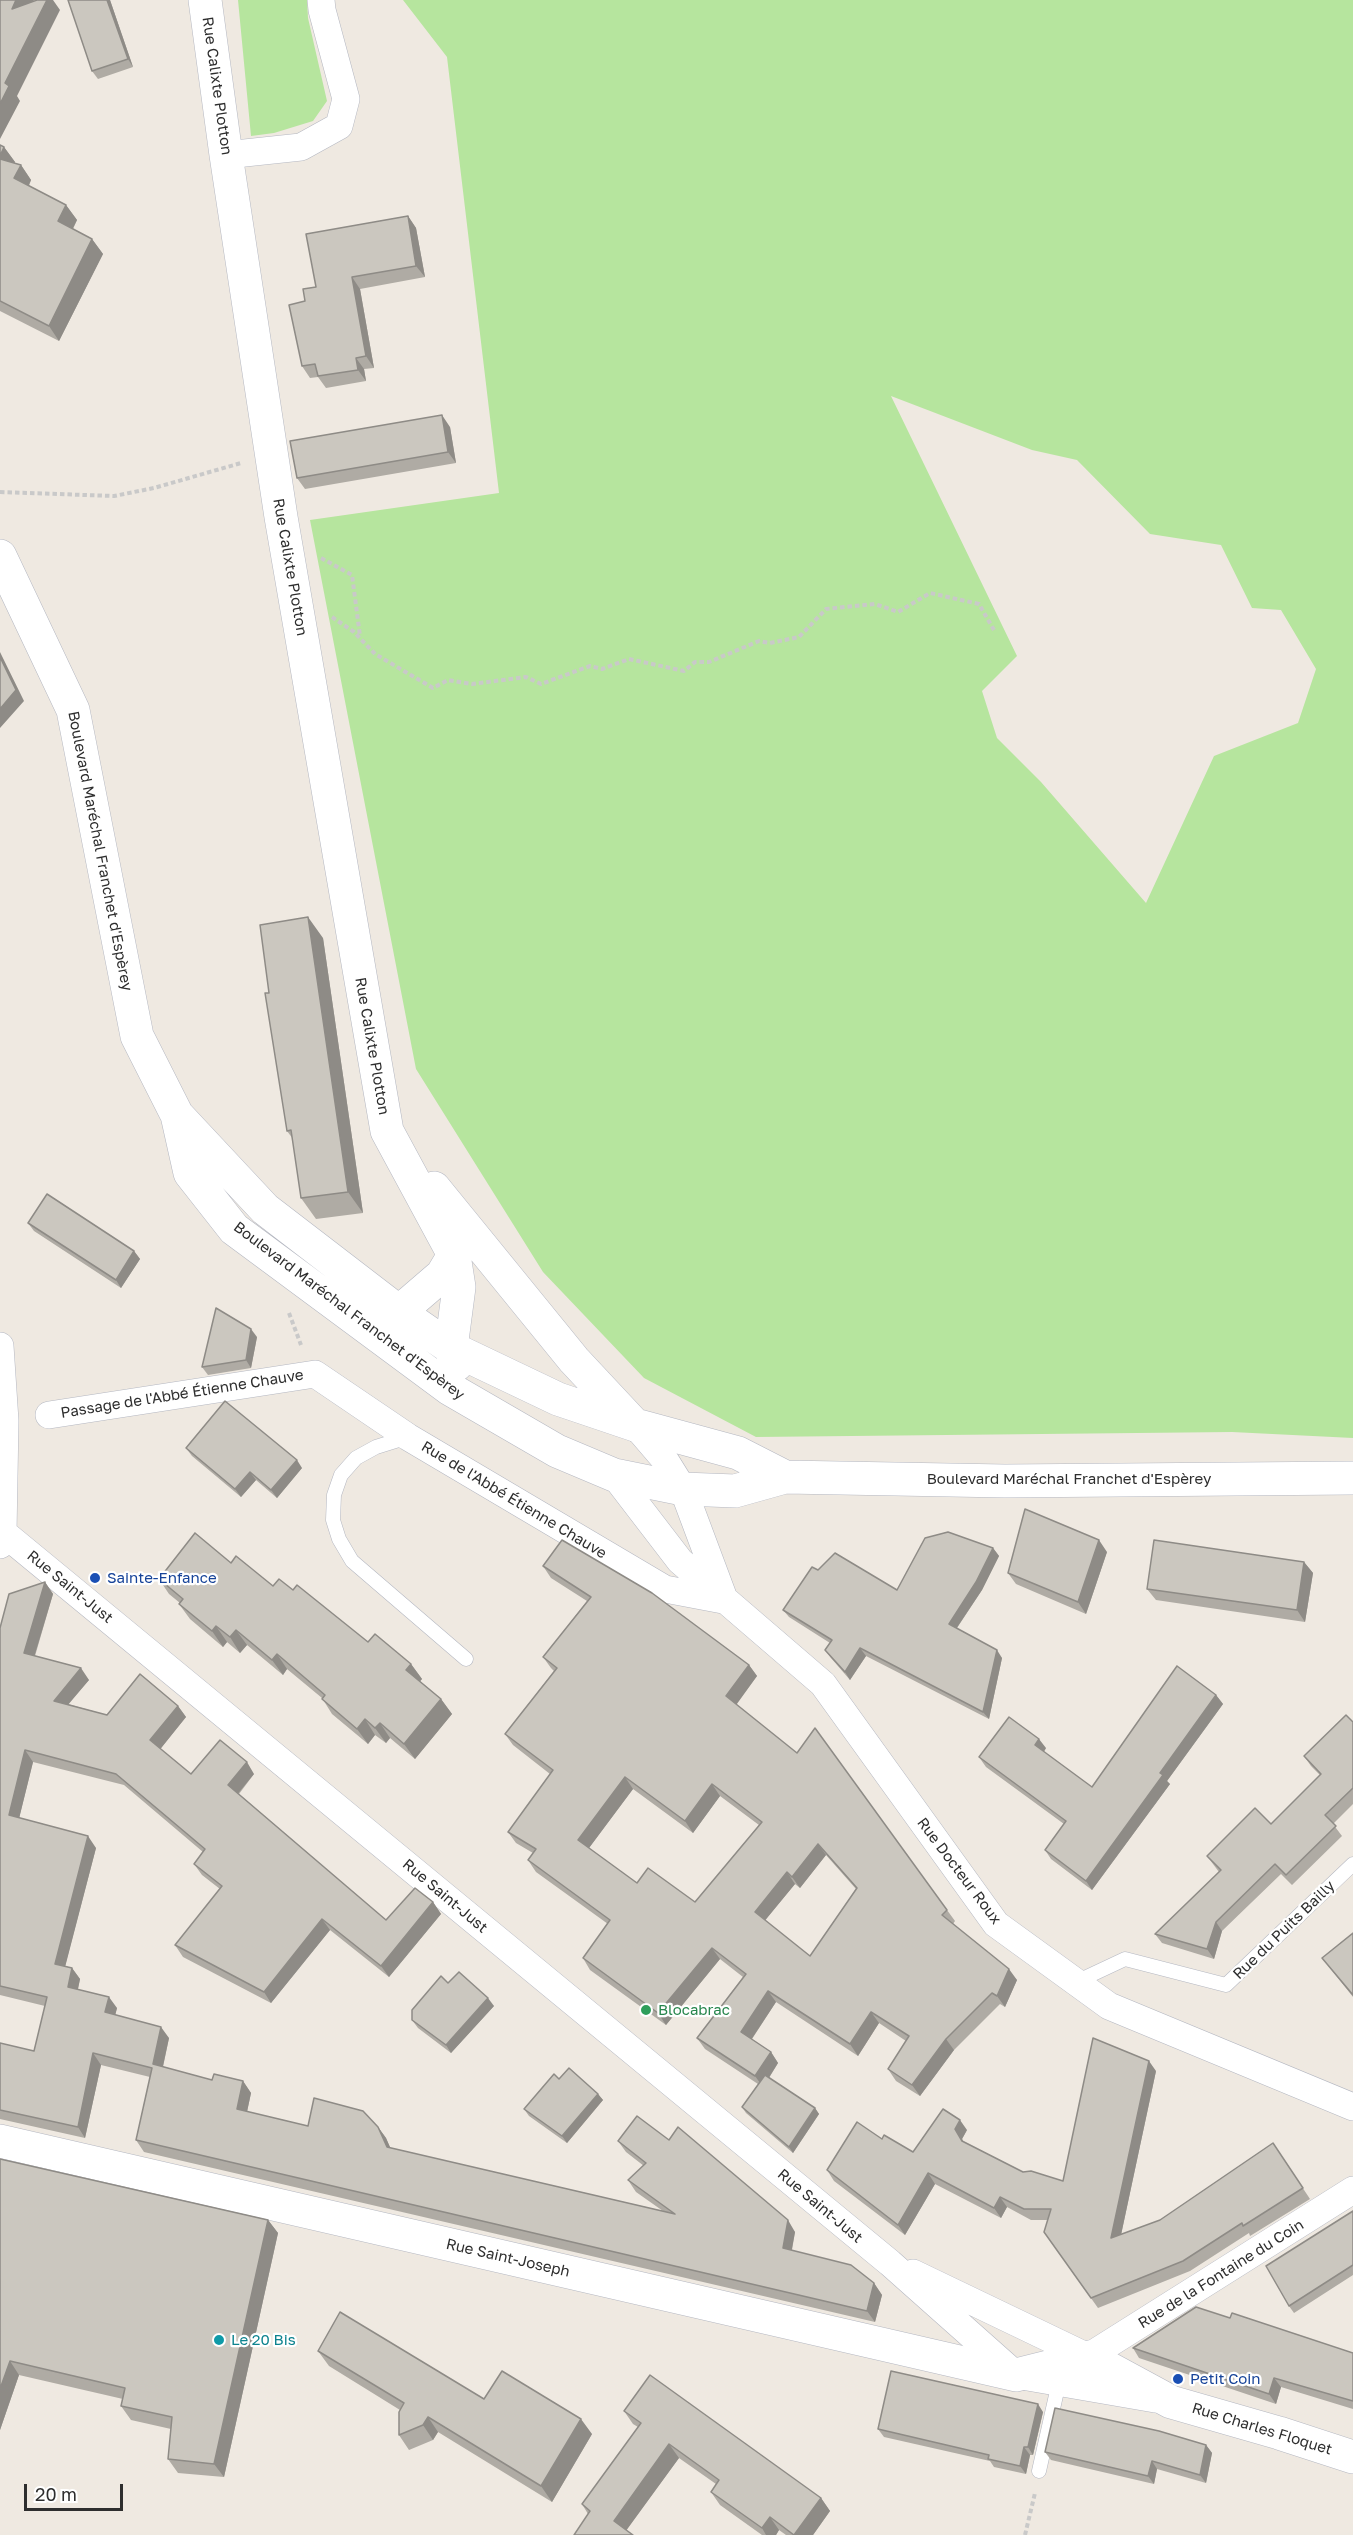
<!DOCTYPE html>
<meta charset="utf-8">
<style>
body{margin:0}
#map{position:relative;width:1353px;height:2535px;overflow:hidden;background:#efe9e1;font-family:"Golos Text",sans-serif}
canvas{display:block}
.scale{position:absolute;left:24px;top:2484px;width:99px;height:27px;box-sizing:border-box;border:3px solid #2e2e2e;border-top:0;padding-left:8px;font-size:18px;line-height:21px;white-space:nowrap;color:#2e2e2e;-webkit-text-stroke:4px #fff;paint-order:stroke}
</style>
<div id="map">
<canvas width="1353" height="2535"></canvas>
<div class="scale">20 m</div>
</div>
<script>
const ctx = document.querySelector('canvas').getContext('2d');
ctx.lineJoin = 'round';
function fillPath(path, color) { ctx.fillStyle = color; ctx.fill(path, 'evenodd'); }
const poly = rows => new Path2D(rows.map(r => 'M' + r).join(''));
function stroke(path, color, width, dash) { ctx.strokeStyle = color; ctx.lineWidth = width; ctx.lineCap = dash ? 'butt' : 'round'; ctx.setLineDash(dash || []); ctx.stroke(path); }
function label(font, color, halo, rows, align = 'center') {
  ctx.font = font + ' "Golos Text",sans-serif'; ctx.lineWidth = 4.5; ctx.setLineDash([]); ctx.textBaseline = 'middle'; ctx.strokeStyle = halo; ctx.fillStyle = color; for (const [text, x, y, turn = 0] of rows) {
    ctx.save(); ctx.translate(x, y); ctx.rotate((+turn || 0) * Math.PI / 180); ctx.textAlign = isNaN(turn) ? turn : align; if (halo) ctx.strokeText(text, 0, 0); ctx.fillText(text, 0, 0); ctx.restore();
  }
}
fillPath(poly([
 [238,0,307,0,308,18,327,101,313,121,274,133,251,136],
 [403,0,1353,0,1353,1438,1232,1432,756,1437,644,1378,543,1272,416,1069,310,520,499,493,447,57],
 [891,396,1032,450,1077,460,1150,534,1221,545,1252,608,1281,610,1316,669,1298,723,1214,756,1146,903,1041,782,997,738,982,691,1017,656]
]), '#b6e59e');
const lane = poly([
 [408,1437,376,1447,356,1458,341,1475,334,1495,333,1520,339,1539,352,1561,466,1659],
 [1076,1982,1125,1959,1226,1985,1353,1864],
 [1039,2471,1059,2382]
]);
const street = poly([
 [226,155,301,147,339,126,346,99,322,10,321,0],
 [0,1346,5,1421,3,1533,0,1545],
 [49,1415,315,1374,408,1437,665,1589,723,1600],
 [635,1425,665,1460,683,1489,723,1596],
 [614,1475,680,1561,823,1684,996,1924,1109,2006,1353,2107],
 [0,1530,890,2263,1016,2375,1155,2399],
 [913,2273,1088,2357,1353,2190]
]);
const secondary = poly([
 [205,0,226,155,281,517,387,1131,454,1255,442,1275,399,1312],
 [0,556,73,710,137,1036,177,1115,190,1173,234,1229,450,1389,557,1451,614,1475,683,1489,735,1491,785,1477,1005,1481,1353,1478],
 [179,1117,265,1209,399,1312,451,1348,558,1399,635,1425,738,1453,785,1477],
 [434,1188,574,1360,631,1421],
 [454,1255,459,1287,451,1348,456,1365],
 [0,2141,1016,2375,1088,2357,1171,2402,1279,2433,1353,2457]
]);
stroke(lane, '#b4b7c1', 15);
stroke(street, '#b4b7c1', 28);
stroke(secondary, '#b4b7c1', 34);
stroke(poly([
 [0,492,114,496,154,488,241,463],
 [321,558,352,575,360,636],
 [332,617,354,632,375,654,433,688,448,680,472,684,526,677,541,684,590,666,602,669,629,659,684,671,695,662,709,662,759,641,770,643,799,637,826,609,875,604,898,612,930,593,979,604,994,630],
 [289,1313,301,1345],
 [1025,2535,1035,2493]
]), '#c9c9c9', 4, [4.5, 3]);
stroke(lane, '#fff', 14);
stroke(street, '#fff', 27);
stroke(secondary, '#fff', 33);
fillPath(poly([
 [110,0,133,67,98,79,92,71],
 [0,145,4,147,15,162,14,163,21,165,31,180,29,186,66,205,77,220,73,229,92,239,103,254,59,341,0,311],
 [408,216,416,228,425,277,360,289,374,368,364,369,366,381,326,388,318,377,310,378,302,366,305,301,316,287],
 [450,427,456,463,305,489,297,478],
 [323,938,363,1213,316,1219,301,1198,293,1139,287,1131,269,993],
 [28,1223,134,1251,140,1259,121,1288,34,1231],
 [257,1337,251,1368,208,1375,202,1367],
 [186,1448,302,1468,277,1498,256,1480,241,1497,192,1456],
 [993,1548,999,1556,982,1590,957,1628,1002,1658,989,1719,866,1656,850,1680,831,1658,825,1650,830,1643,789,1617,783,1610,818,1570,897,1590],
 [1107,1552,1086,1614,1016,1584,1008,1573],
 [1304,1562,1313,1573,1305,1622,1156,1600,1147,1589],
 [231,1563,273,1586,293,1590,368,1642,411,1664,422,1679,420,1681,441,1699,452,1714,415,1759,390,1738,386,1743,375,1735,368,1744,332,1714,322,1698,287,1669,283,1675,247,1645,240,1653,227,1642,223,1647,190,1619,179,1604,180,1603,169,1594,159,1579],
 [543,1566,749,1665,757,1676,736,1704,947,1910,955,1921,953,1924,1017,1980,1005,2007,1000,2004,954,2050,920,2096,896,2081,888,2069,906,2041,879,2023,858,2056,776,2002,752,2039,771,2052,778,2063,769,2078,815,2108,819,2114,793,2153,746,2113,742,2107,758,2084,705,2049,697,2038,743,1977,720,1959,666,2025,590,1970,583,1958,608,1924,536,1872,528,1860,533,1853,516,1843,508,1832,550,1774,513,1745,505,1734,554,1671,551,1668,543,1657,587,1601,551,1578],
 [633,1789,693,1833,720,1796,759,1825,695,1902,637,1883,589,1848],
 [826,1855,856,1889,810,1956,765,1920,795,1884,800,1888],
 [45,1582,53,1594,35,1656,89,1680,68,1704,107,1715,178,1706,186,1717,160,1749,191,1774,254,1774,239,1794,386,1920,433,1902,441,1914,389,1977,330,1930,271,2003,183,1957,175,1945,220,1889,202,1875,194,1864,203,1852,124,1785,33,1762,19,1818,96,1848,65,1966,72,1968,80,1979,78,1989,117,2008,115,2015,169,2038,163,2067,212,2080,243,2081,251,2093,247,2112,308,2126,378,2127,386,2138,390,2148,663,2211,636,2192,628,2180,644,2166,626,2152,618,2141,669,2140,795,2232,792,2250,874,2283,882,2295,875,2322,144,2152,136,2140,150,2077,101,2065,85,2138,0,2119,0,2043,34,2051,45,2006,0,1995,0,1628],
 [1216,1695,1223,1704,1167,1781,1170,1784,1092,1890,1051,1859,1045,1850,1064,1824,986,1767,979,1757,1046,1748,1044,1752,1092,1787],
 [1353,1722,1353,1804,1333,1824,1342,1836,1292,1885,1281,1874,1222,1931,1214,1959,1162,1943,1155,1934,1219,1872,1207,1856,1271,1824,1320,1775,1311,1766,1304,1756],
 [1353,1933,1353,1997,1322,1958],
 [448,1983,494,2006,451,2053,418,2028,412,2020],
 [1156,2071,1121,2235,1160,2220,1273,2143,1310,2199,1250,2236,1249,2233,1190,2271,1098,2308,1044,2232,1048,2220,1031,2220,1007,2207,1001,2218,935,2184,905,2235,834,2181,827,2170,882,2139,913,2152,967,2130,962,2139,963,2141,1023,2172,1063,2181],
 [559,2079,598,2094,603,2100,567,2143,529,2116,524,2109],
 [0,2159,268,2220,278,2233,224,2477,178,2473,168,2459,171,2429,131,2420,121,2406,123,2399,19,2375,0,2430],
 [1353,2211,1353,2275,1294,2313,1289,2306],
 [1230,2318,1353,2353,1353,2409,1281,2387,1276,2404,1139,2358,1133,2348],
 [318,2351,484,2399,592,2434,552,2502,438,2432,433,2440,409,2450,399,2435,400,2410,329,2366],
 [624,2411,821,2498,830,2511,813,2535,786,2535,779,2530,776,2535,762,2535,720,2505,711,2492,716,2484,679,2458,626,2530,588,2514,582,2504,638,2427,633,2424],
 [1043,2412,1033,2455,1030,2455,1026,2474,994,2467,990,2461,884,2437,878,2429],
 [1206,2445,1212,2453,1206,2483,1157,2469,1154,2484,1051,2460,1045,2452]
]), '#afaba4');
fillPath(poly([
 [16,0,34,0,22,24,12,9],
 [47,0,53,0,60,10,17,96,20,101,0,139,0,104,5,83],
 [107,0,110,0,133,67,128,59],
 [4,147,15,162,9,173,0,160,0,156],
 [21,165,31,180,25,193,14,178],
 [66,205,77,220,69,236,58,221],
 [408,216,416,228,425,277,416,266],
 [92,239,103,254,59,341,49,326],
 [352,277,360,289,374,368,366,356],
 [356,358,364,369,366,381,358,370],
 [442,415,450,427,456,463,448,452],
 [0,652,24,701,0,728],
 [308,917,323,938,363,1213,348,1192],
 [134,1251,140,1259,121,1288,116,1280],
 [251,1329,257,1337,251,1368,246,1360],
 [297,1460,302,1468,277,1498,271,1490],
 [250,1472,256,1480,241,1497,235,1489],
 [1099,1540,1107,1552,1086,1614,1078,1602],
 [993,1548,999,1556,982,1590,954,1632,949,1624],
 [1304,1562,1313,1573,1305,1622,1297,1610],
 [45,1582,53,1594,32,1664,24,1653],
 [216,1626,227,1642,223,1647,212,1631],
 [236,1630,247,1645,240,1653,230,1637],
 [860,1648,866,1656,850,1680,845,1672],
 [997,1650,1002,1658,989,1719,983,1712],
 [277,1654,287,1669,283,1675,272,1660],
 [411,1664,422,1679,417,1685,406,1670],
 [749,1665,757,1676,734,1708,726,1696],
 [81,1668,89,1680,62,1712,54,1701],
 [1216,1695,1223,1704,1167,1781,1170,1784,1092,1890,1086,1881,1160,1773],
 [441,1699,452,1714,415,1759,404,1744],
 [178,1706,186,1717,158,1752,150,1740],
 [365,1719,375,1735,368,1744,357,1729],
 [380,1723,390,1738,386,1743,375,1728],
 [1039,1739,1046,1748,1042,1754,1035,1745],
 [25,1750,33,1762,17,1827,9,1815],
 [247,1762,254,1774,236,1796,228,1785],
 [625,1777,633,1789,586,1852,578,1840],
 [712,1784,720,1796,693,1833,685,1821],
 [88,1836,96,1848,63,1975,55,1964],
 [818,1844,826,1855,800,1888,792,1877],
 [787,1872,795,1884,763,1923,755,1912],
 [433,1902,441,1914,389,1977,381,1966],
 [322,1919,330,1930,271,2003,264,1992],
 [1216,1922,1222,1931,1214,1959,1207,1949],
 [712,1948,720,1959,666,2025,658,2013],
 [72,1968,80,1979,76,1998,68,1987],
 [1009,1969,1017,1980,1005,2007,997,1996],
 [768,1991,776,2002,749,2043,741,2032],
 [109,1997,117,2008,113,2024,105,2012],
 [488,1998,494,2006,451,2053,446,2045],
 [871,2012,879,2023,858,2056,850,2044],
 [161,2027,169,2038,161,2075,153,2064],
 [946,2039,954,2050,920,2096,912,2085],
 [771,2052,778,2063,763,2087,755,2076],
 [93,2053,101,2065,85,2138,78,2127],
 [1149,2061,1156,2071,1118,2249,1111,2238],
 [243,2081,251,2093,245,2121,237,2109],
 [598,2094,603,2100,567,2143,562,2136],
 [815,2108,819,2114,793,2153,789,2147],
 [960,2120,967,2130,962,2139,969,2151,955,2129],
 [378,2127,386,2138,395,2158,387,2147],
 [928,2173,935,2184,905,2235,898,2225],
 [1000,2197,1007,2207,1001,2218,994,2208],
 [268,2220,278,2233,224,2477,214,2464],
 [788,2220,795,2232,790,2259,783,2248],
 [874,2283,882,2295,875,2322,867,2311],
 [10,2361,19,2375,0,2430,0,2389],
 [1274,2378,1281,2387,1276,2404,1269,2394],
 [1038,2404,1043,2412,1033,2455,1028,2447],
 [428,2417,438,2432,433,2440,423,2425],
 [581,2419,592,2434,552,2502,541,2486],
 [669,2444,679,2458,623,2535,614,2521],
 [1206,2445,1212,2453,1206,2483,1200,2475],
 [1024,2447,1030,2455,1026,2474,1020,2466],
 [1152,2461,1157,2469,1154,2484,1148,2476],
 [821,2498,830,2511,813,2535,794,2535],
 [770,2517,779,2530,776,2535,766,2535,762,2528]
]), '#8e8b86');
const building = poly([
 [0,0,16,0,12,9,37,0,47,0,5,83,9,86,0,104,0,0],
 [68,0,107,0,128,59,92,71,68,0],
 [0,145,4,147,0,156,0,145],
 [0,159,21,165,14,178,66,205,58,221,92,239,49,326,0,301,0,159],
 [408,216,416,266,352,277,366,356,356,358,358,370,318,376,315,364,302,366,289,305,305,301,303,289,316,287,306,234,408,216],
 [442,415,448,452,297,478,290,441,442,415],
 [0,657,16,690,0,709,0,657],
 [308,917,348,1192,301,1198,291,1130,287,1131,265,993,269,993,260,925,308,917],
 [47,1194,134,1251,116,1280,28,1223,47,1194],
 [216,1308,251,1329,246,1360,202,1367,216,1308],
 [225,1401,297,1460,271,1490,250,1472,235,1489,186,1448,225,1401],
 [1025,1509,1099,1540,1078,1602,1008,1573,1025,1509],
 [948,1532,993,1548,976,1582,949,1624,997,1650,983,1712,860,1648,845,1672,825,1650,832,1640,783,1610,812,1567,818,1570,835,1553,897,1590,925,1538,948,1532],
 [195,1533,231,1563,236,1556,273,1586,279,1579,293,1590,297,1585,368,1642,375,1634,411,1664,406,1670,441,1699,404,1744,380,1723,375,1728,365,1719,357,1729,322,1699,325,1695,277,1654,272,1660,236,1630,230,1637,216,1626,212,1631,179,1604,183,1599,159,1579,195,1533],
 [562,1540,652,1593,749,1665,726,1696,797,1753,815,1728,947,1910,942,1915,1009,1969,997,1996,992,1993,946,2039,912,2085,888,2069,909,2036,871,2012,850,2044,768,1991,741,2032,771,2052,755,2076,697,2038,746,1974,712,1948,658,2013,583,1958,610,1920,528,1860,536,1849,508,1832,553,1770,505,1734,557,1668,543,1657,591,1597,543,1566,562,1540],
 [625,1777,685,1821,712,1784,762,1822,695,1902,648,1868,637,1883,578,1840,625,1777],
 [818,1844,857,1888,810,1956,755,1912,787,1872,792,1877,818,1844],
 [1154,1540,1304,1562,1297,1610,1147,1589,1154,1540],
 [45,1582,24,1653,81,1668,54,1701,107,1715,140,1674,178,1706,150,1740,191,1774,220,1740,247,1762,228,1785,386,1920,415,1888,433,1902,381,1966,322,1919,264,1992,175,1945,222,1886,194,1864,205,1849,116,1774,25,1750,9,1815,88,1836,55,1964,72,1968,68,1987,109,1997,105,2012,161,2027,153,2064,212,2080,214,2074,243,2081,237,2109,308,2126,314,2098,363,2111,378,2127,387,2147,675,2214,628,2180,646,2163,618,2141,637,2116,669,2140,678,2127,788,2220,783,2248,851,2265,874,2283,867,2311,136,2140,152,2068,93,2053,78,2127,0,2110,0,2043,34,2051,47,1997,0,1986,0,1628,9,1594,45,1582],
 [1177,1666,1216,1695,1160,1773,1163,1775,1086,1881,1045,1850,1066,1821,979,1757,1009,1717,1039,1739,1035,1745,1092,1787,1177,1666],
 [1346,1715,1353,1722,1353,1788,1325,1815,1336,1826,1286,1875,1275,1864,1216,1922,1207,1949,1155,1934,1221,1870,1207,1856,1255,1808,1271,1824,1321,1774,1304,1756,1346,1715],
 [1353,1933,1353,1995,1322,1958,1353,1933],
 [459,1972,488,1998,446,2045,412,2020,412,2010,441,1976,448,1983,459,1972],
 [1093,2038,1149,2061,1111,2238,1160,2220,1273,2143,1303,2188,1243,2226,1242,2223,1183,2261,1091,2298,1044,2232,1051,2209,1024,2209,1000,2197,994,2208,928,2173,898,2225,827,2170,857,2122,882,2139,884,2135,913,2152,943,2109,960,2120,955,2129,962,2141,1023,2172,1031,2171,1063,2181,1093,2038],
 [569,2068,598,2094,562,2136,524,2109,554,2074,559,2079,569,2068],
 [765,2075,815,2108,789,2147,742,2107,765,2075],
 [0,2159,268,2220,214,2464,168,2459,172,2417,121,2406,125,2388,10,2361,0,2389,0,2159],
 [1353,2211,1353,2265,1289,2306,1266,2266,1353,2211],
 [1196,2307,1230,2318,1232,2313,1353,2353,1353,2401,1274,2378,1269,2394,1133,2348,1196,2307],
 [340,2312,484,2399,502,2371,581,2419,541,2486,428,2417,423,2425,399,2435,399,2412,404,2403,318,2351,340,2312],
 [891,2371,1038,2404,1028,2447,1024,2447,1020,2466,988,2459,989,2455,878,2429,891,2371],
 [650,2375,821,2498,794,2535,770,2517,762,2528,711,2492,719,2480,669,2444,614,2521,633,2535,574,2535,590,2511,582,2504,641,2423,624,2411,650,2375],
 [1055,2408,1159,2431,1206,2445,1200,2475,1152,2461,1148,2476,1045,2452,1055,2408]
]);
fillPath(building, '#cbc7bf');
stroke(building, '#8e8b86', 1.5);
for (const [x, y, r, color] of [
 [95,1578,6,"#1a4fb4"],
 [646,2010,6,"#2e9e5b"],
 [219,2340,6,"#0f9aa8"],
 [1178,2379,6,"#1a4fb4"]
]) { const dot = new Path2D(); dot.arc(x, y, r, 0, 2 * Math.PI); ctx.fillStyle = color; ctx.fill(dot); stroke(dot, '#fff', 2); }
label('15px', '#2e2e2e', '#fff', [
 ["Rue Calixte Plotton",217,86,82],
 ["Rue Calixte Plotton",290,567,80],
 ["Boulevard Maréchal Franchet d'Espèrey",100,851,79],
 ["Rue Calixte Plotton",372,1046,80],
 ["Boulevard Maréchal Franchet d'Espèrey",349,1311,37],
 ["Passage de l'Abbé Étienne Chauve",182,1394,-9],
 ["Boulevard Maréchal Franchet d'Espèrey",1069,1479],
 ["Rue de l'Abbé Étienne Chauve",514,1500,31],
 ["Rue Saint-Just",70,1587,39],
 ["Rue Docteur Roux",959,1871,53],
 ["Rue Saint-Just",445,1896,40],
 ["Rue du Puits Bailly",1284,1930,-44],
 ["Rue Saint-Just",820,2206,40],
 ["Rue Saint-Joseph",508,2258,13],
 ["Rue de la Fontaine du Coin",1221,2274,-32],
 ["Rue Charles Floquet",1262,2429,17]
]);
label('15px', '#164399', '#fff', [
 ["Sainte-Enfance",107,1578],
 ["Petit Coin",1190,2379]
], 'left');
label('15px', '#27864d', '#fff', [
 ["Blocabrac",658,2010]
], 'left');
label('15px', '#0d838f', '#fff', [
 ["Le 20 Bis",231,2340]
], 'left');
</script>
